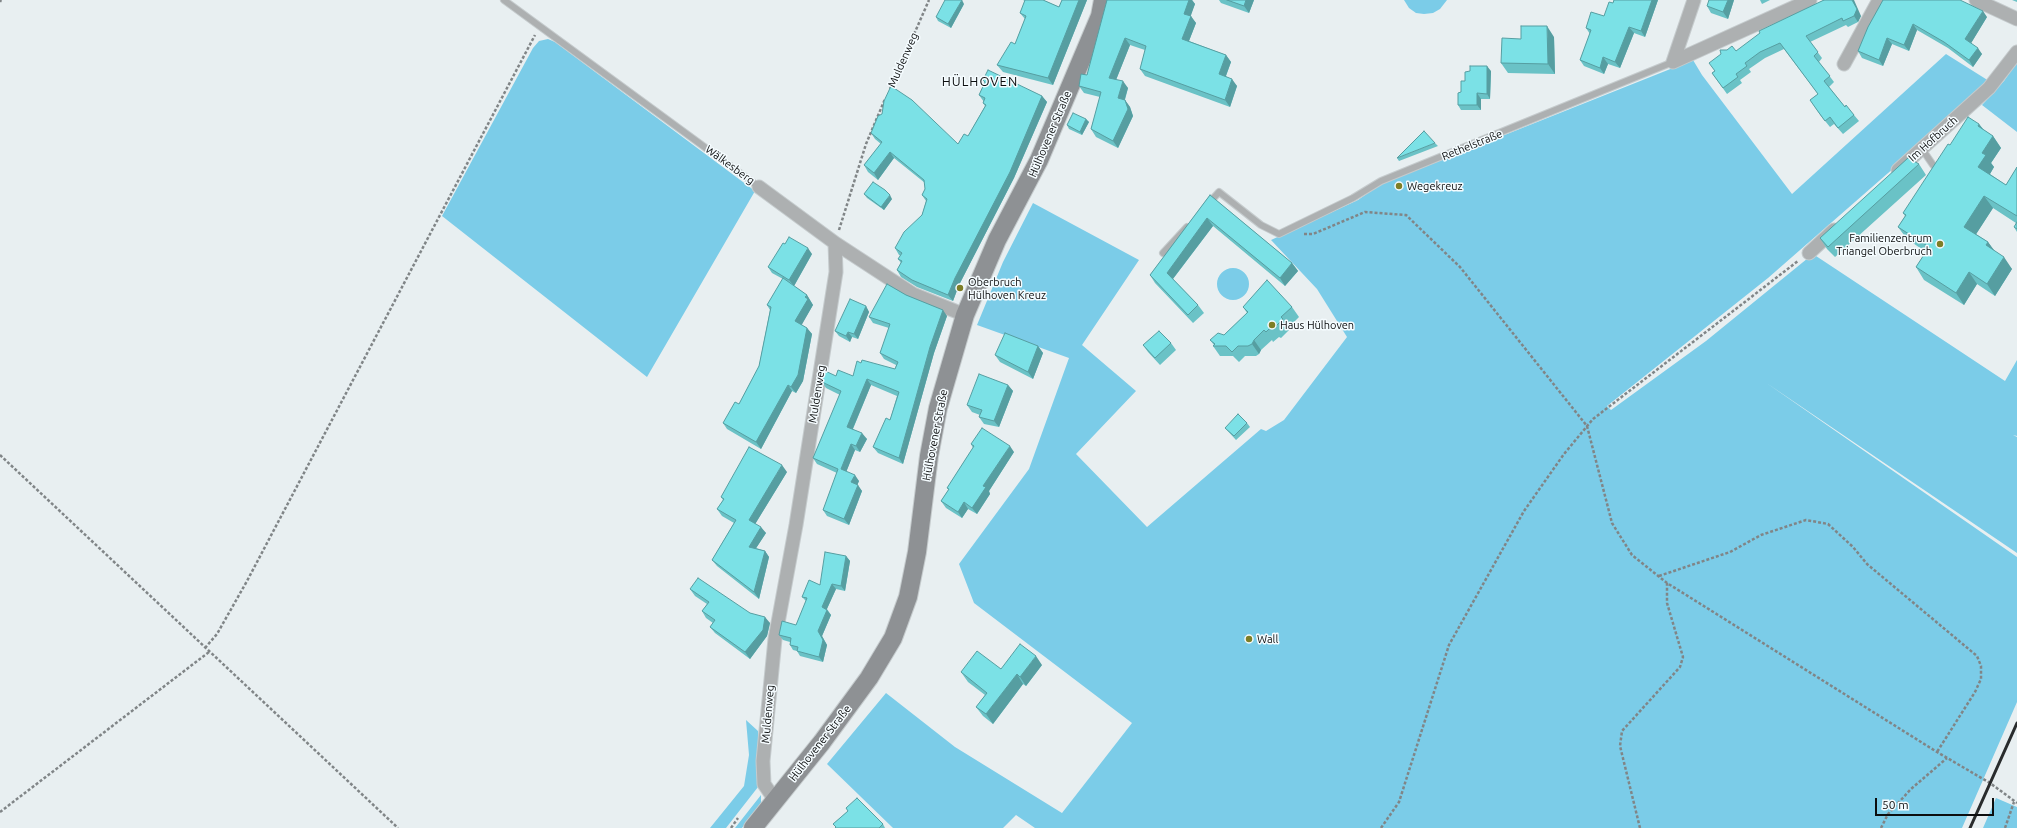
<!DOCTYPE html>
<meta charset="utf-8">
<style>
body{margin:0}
#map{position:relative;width:2017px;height:828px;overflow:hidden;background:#e8eff1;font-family:Ubuntu,sans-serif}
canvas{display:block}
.scale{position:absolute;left:1875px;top:798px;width:119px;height:18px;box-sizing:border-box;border:2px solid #0c0e0f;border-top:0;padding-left:5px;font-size:12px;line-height:14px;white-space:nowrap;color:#0c0e0f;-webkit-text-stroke:3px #f5fcff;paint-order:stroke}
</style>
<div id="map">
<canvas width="2017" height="828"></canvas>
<div class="scale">50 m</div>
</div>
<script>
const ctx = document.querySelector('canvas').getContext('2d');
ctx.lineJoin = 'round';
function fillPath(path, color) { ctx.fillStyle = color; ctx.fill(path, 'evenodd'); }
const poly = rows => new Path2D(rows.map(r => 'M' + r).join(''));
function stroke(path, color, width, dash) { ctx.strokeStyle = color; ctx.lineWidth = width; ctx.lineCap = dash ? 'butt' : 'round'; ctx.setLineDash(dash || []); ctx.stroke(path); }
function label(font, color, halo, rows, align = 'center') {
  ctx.font = font + ' Ubuntu,sans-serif'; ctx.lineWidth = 3; ctx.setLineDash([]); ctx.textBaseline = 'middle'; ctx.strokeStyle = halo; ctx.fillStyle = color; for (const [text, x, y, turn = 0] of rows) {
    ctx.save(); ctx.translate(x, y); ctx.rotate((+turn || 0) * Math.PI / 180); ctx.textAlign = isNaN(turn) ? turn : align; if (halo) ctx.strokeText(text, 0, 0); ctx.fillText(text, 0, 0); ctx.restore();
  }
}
fillPath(poly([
 [1404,0,1447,0,1440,9,1433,13,1424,14,1416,13,1409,8],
 [548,39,555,42,755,191,647,377,442,216,533,48,539,41],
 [1946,54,1989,81,1943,125,1768,278,1607,406,1611,410,1706,341,1813,254,2005,381,2017,360,2017,436,2013,435,2017,437,2017,553,1765,382,2017,557,2017,702,1962,828,1035,828,1016,815,1003,828,893,828,827,764,886,693,955,747,1062,813,1132,723,974,603,959,564,1029,469,1069,358,977,325,1003,262,1033,203,1139,260,1082,345,1136,391,1076,454,1147,527,1261,429,1266,431,1284,420,1347,337,1317,289,1271,240,1358,200,1379,185,1693,60,1702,75,1792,194],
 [2017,62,2017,132,1982,105,2004,81],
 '1217 284a16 16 0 1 1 32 0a16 16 0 1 1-32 0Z',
 [746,720,758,731,758,787,726,828,710,828,744,786,749,755],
 [761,795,761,803,742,828,735,828],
 [1996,798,2017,807,2017,828,1983,828]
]), '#7bcce8');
const service = poly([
 [504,0,759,187],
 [1922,149,1933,165],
 [1209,203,1219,192,1261,225,1279,234,1353,198,1381,181,1673,62],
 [1163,253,1187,227]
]);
const minor = poly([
 [1976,0,2017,19],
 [1673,62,1810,0],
 [1673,62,1694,0],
 [1844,64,1879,0],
 [1898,170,1989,88,2017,52],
 [759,187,835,243,913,294,965,315],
 [1809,253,1834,230],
 [775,800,764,784,763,761,775,639,796,525,836,272,835,243]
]);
const secondary = poly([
 [753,828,822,742,869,678,893,638,908,597,917,552,929,456,938,408,965,315,997,240,1039,160,1100,16,1103,0]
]);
stroke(service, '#c5cbcd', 8);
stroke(minor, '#c5cbcd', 15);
stroke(secondary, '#c5cbcd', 20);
stroke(poly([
 [0,2,1,0],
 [890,89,929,0],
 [839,230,866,144,885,99],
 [1304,234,1313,234,1365,212,1406,215,1460,267,1587,426,1612,523,1632,555,1667,583,1937,752,1990,783,2017,803],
 [0,455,398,828],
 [1659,576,1730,552,1761,535,1806,520,1828,524,1853,547,1867,564,1977,656,1981,666,1981,679,1975,692,1937,752],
 [205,648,217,634,247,581,535,35],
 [0,812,209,652],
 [731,828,738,818],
 [1381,828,1399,802,1449,645,1524,511,1564,454,1593,419,1798,261],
 [1640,828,1620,746,1622,731,1680,667,1683,657,1667,603,1667,583],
 [1881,828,1888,814,1911,789,1947,758],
 [2005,828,2014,802]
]), '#808587', 2.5, [3, 2]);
stroke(service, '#adb0b1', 6);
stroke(minor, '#adb0b1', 13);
stroke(secondary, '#8e9194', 18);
stroke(poly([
 [1970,828,2017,723]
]), '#292c2d', 3);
fillPath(poly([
 [1023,0,1043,0,1059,7,1062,0,1087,0,1053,85,1003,72,997,65,1015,44,1025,19,1020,13,1025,1],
 [1107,0,1192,0,1195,4,1190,16,1196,23,1189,41,1226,55,1231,62,1226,76,1237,86,1230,107,1145,76,1140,69,1145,50,1130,45,1116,80,1128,88,1125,100,1130,107,1133,116,1118,148,1096,137,1091,129,1100,97,1084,93,1079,86,1087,75],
 [1219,0,1254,0,1249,13,1221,3],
 [1658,0,1645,37,1634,33,1620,68,1608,64,1604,74,1584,66,1580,60,1590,34,1586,28,1604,16,1613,3],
 [1734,0,1728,19,1711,13,1707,6],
 [1760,0,1770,0,1762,4],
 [1824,0,1861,16,1858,22,1848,27,1846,25,1810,42,1822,58,1819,62,1834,82,1829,87,1845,107,1854,115,1859,121,1843,134,1834,124,1830,127,1821,116,1810,100,1818,94,1784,49,1765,58,1749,69,1751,72,1740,80,1742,83,1727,94,1712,73,1736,51],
 [2012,0,2017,0,2017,2],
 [964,4,951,28,938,21,936,17],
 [1987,17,1971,43,1982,54,1973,67,1948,48,1917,30,1909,51,1892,44,1883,66,1862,58,1858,51,1868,27],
 [1554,37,1555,74,1508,73,1501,63,1521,39],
 [1491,71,1490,99,1481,99,1481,110,1461,110,1458,105,1465,81],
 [983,80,1042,96,1047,102,1014,178,959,285,953,301,917,287,901,277,897,270,901,263,898,259,901,256,899,255,895,248,922,215,926,201,922,195,925,189,925,183,894,158,878,180,868,172,864,165,881,144,875,139,871,133,958,144,968,136,985,106,983,103,984,102,979,95,985,83],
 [1086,119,1089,122,1082,135,1069,129,1067,125],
 [1979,124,1984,130,1993,136,2001,148,1991,163,1994,167,1990,174,2006,185,2017,167,2017,232,2014,227,2016,223,1993,208,1976,234,1988,242,1994,251,2012,269,1995,296,1977,284,1964,305,1924,280,1916,267,1926,252,1907,239,1898,227,1905,216,1903,213,1950,145],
 [1435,143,1438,146,1399,161,1397,158],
 [1919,164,1926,175,1835,257,1827,249,1820,238],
 [864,194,892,199,884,210,867,198],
 [1210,195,1292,263,1298,271,1285,286,1213,226,1173,279,1198,305,1204,313,1193,323,1155,283,1150,275],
 [785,244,812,254,794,286,807,295,813,305,801,325,807,328,812,334,803,381,796,393,792,391,761,449,727,429,723,423,739,404,759,366,770,310,767,305,783,279,772,273,768,267],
 [906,295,947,316,934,353,903,464,878,453,873,447,890,420,897,396,871,385,853,429,867,439,860,452,855,450,846,472,859,481,857,485,862,491,849,525,827,516,823,510,837,473,817,464,813,458,840,395,826,388,822,382,836,376,853,376,861,363,895,369,896,365,884,359,880,353,889,328,873,323,869,317],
 [866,306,869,312,858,339,852,337,850,342,839,336,835,331],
 [1243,307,1292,307,1299,317,1289,327,1290,329,1281,338,1279,337,1273,342,1272,340,1261,350,1259,354,1256,356,1245,356,1239,362,1233,356,1220,356,1213,346,1214,345,1210,340,1224,335,1247,313],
 [1171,343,1176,350,1160,365,1148,352,1143,345],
 [1038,346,1043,353,1033,379,1000,362,995,355],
 [1008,385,1013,391,999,427,984,424,979,417,980,415,972,412,967,405],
 [1247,423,1250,427,1236,440,1225,428],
 [971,444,1014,452,989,491,990,494,977,514,968,509,962,518,946,508,941,501,949,489,947,488,973,448],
 [787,472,755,524,766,533,756,548,765,551,769,557,759,599,717,566,712,560,734,523,722,516,717,509,723,500,721,497],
 [846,556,850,561,845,591,836,589,827,609,831,615,822,636,827,645,823,662,800,656,797,651,793,650,790,645,790,642,783,640,779,635,796,625,806,601,802,597,820,585],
 [690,589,750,613,770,623,767,636,750,659,715,633,710,627,713,623,706,618,702,611,707,604,695,596],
 [1042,665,1026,686,1023,684,993,724,983,716,976,707,985,695,968,682,961,672],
 [846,808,883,824,885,828,835,828,836,827,833,824,848,811]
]), '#6ac2c6');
fillPath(poly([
 [962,0,964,4,951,28,948,24],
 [1079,0,1087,0,1053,85,1048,78],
 [1188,0,1192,0,1195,4,1189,21,1184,14],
 [1246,0,1254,0,1249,13,1244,6],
 [1652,0,1658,0,1645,37,1641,31],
 [1728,0,1734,0,1728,19,1723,12],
 [1852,0,1854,0,1861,16,1858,22,1854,16],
 [1983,11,1987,17,1970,45,1965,39],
 [1191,16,1196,23,1187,46,1182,39],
 [1913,24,1917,30,1909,51,1904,45],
 [1547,26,1554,37,1555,74,1548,64],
 [1629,27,1634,33,1620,68,1615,62],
 [1125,38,1130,45,1114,85,1109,78],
 [1887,38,1892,44,1883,66,1879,60],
 [1978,48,1982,54,1973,67,1969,60],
 [1226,55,1231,62,1224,81,1219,74],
 [1603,57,1608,64,1604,74,1600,68],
 [1487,66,1491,71,1490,99,1487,94],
 [1232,79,1237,86,1230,107,1225,100],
 [1123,81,1128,88,1123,105,1118,98],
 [1477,93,1481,99,1481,110,1477,105],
 [1042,96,1047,102,1014,178,959,285,953,301,948,295,955,278],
 [1125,100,1130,107,1133,116,1118,148,1113,141],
 [1086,119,1089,122,1082,135,1080,132],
 [1979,124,1988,136,1978,126],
 [1993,136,2001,148,1991,163,1994,167,1987,179,1978,167,1982,153],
 [890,152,894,158,878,180,874,173],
 [890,195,892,199,884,210,881,207],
 [1984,196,1993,208,1973,239,1964,227],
 [1207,218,1213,226,1172,280,1167,273],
 [1988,242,1997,254,1986,245],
 [808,248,812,254,794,286,789,280],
 [2004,257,2012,269,1995,296,1987,284],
 [1292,263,1298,271,1285,286,1280,278],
 [1969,272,1977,284,1964,305,1956,293],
 [807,295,813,305,800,328,795,321],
 [866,306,869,312,858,339,854,334],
 [943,310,947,316,934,353,903,464,899,458,930,347],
 [807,328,812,334,803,381,796,393,791,387],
 [848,332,852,337,850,342,846,336],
 [1254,340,1261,350,1259,354,1252,344],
 [1038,346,1043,353,1033,379,1028,372],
 [867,379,871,385,851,433,847,427],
 [788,385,792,391,761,449,756,442],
 [1008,385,1013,391,999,427,994,421],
 [862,433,867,439,860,452,856,446],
 [851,444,855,450,845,475,841,469],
 [1010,446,1014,452,989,491,990,494,977,514,972,508,983,486],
 [782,465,787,472,754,526,749,520],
 [855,475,859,481,856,488,851,482],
 [858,485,862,491,849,525,844,519],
 [964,502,968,509,962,518,958,512],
 [761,527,766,533,753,553,749,547],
 [765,551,769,557,759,599,754,592],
 [846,556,850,561,845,591,841,586],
 [832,584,836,589,825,613,822,607],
 [827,610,831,615,822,636,827,645,823,662,819,657,818,631],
 [765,617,770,623,767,636,750,659,745,652],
 [1036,656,1042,665,1026,686,1020,677],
 [1017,674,1023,684,993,724,986,714]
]), '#569ea1');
const building = poly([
 [945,0,962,0,948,24,936,17,945,0],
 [1025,0,1043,0,1059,7,1062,0,1079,0,1048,78,997,65,1011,42,1015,44,1026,16,1020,13,1025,0],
 [1107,0,1189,0,1184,14,1191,16,1182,39,1226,55,1219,74,1232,79,1225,100,1140,69,1146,46,1125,38,1109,78,1123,81,1118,98,1125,100,1128,109,1113,141,1091,129,1101,92,1079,86,1081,74,1087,75,1107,0],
 [1227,0,1246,0,1244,6,1227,0],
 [1614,0,1652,0,1641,31,1629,27,1615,62,1603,57,1600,68,1580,60,1591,30,1586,28,1591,12,1604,16,1609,2,1613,3,1614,0],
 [1709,0,1728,0,1723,12,1707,6,1709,0],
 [1824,0,1852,0,1857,9,1854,16,1843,21,1842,18,1806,36,1818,52,1814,56,1830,76,1824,81,1845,107,1846,105,1854,115,1838,128,1830,117,1825,121,1817,110,1810,100,1818,94,1780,43,1760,52,1745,63,1747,66,1736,74,1738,77,1723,88,1712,73,1715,71,1709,63,1721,54,1720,50,1727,50,1732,46,1736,51,1760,33,1759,31,1824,0],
 [1883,0,1960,0,1983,11,1965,39,1978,48,1969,60,1944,42,1913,24,1904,45,1887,38,1879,60,1858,51,1868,27,1883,0],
 [1521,26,1547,26,1548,64,1501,63,1502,38,1521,39,1521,26],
 [1470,66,1487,66,1487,94,1477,93,1477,105,1458,105,1458,93,1461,92,1461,81,1465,81,1465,72,1470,71,1470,66],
 [988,70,1042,96,1010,172,955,278,948,295,912,280,897,270,902,261,898,259,902,253,895,248,904,232,922,215,927,199,922,195,925,189,924,180,890,152,874,173,864,165,882,142,871,133,878,116,882,114,884,101,891,86,912,100,958,144,964,134,968,136,986,105,983,103,985,98,979,95,985,82,983,80,988,70],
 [1073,113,1086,119,1080,132,1067,125,1073,113],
 [1968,117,1979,124,1978,126,1993,136,1982,153,1986,155,1978,167,2006,185,2017,167,2017,216,1984,196,1964,227,1988,242,1986,245,2004,257,1987,284,1969,272,1956,293,1916,267,1929,247,1898,227,1906,215,1903,213,1948,144,1950,145,1968,117],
 [1424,131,1435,143,1397,158,1424,131],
 [1908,158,1919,164,1828,247,1820,238,1908,158],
 [873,182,885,190,890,195,881,207,864,194,873,182],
 [1210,195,1292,263,1280,278,1207,218,1167,273,1198,305,1188,315,1150,275,1210,195],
 [2017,222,2017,229,2014,227,2017,222],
 [789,237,808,248,789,280,768,267,783,243,785,244,789,237],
 [783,278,807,295,805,297,808,299,795,321,807,328,798,375,791,387,788,385,756,442,723,423,735,402,739,404,759,366,771,307,767,305,783,278],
 [1267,280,1292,307,1281,317,1283,319,1274,328,1272,326,1266,332,1264,330,1254,340,1252,344,1248,346,1238,346,1232,352,1226,346,1213,346,1215,344,1210,340,1218,333,1224,335,1248,312,1243,307,1267,280],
 [887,284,906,295,943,310,930,347,899,458,873,447,886,418,890,420,899,392,867,379,847,427,862,433,856,446,851,444,841,469,855,475,851,482,858,485,844,519,823,510,838,469,813,458,841,391,822,382,823,370,836,376,838,370,853,376,857,361,861,363,862,360,895,369,898,362,880,353,890,324,869,317,887,284],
 [850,299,866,306,854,334,848,332,846,336,835,331,850,299],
 [1159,331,1171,343,1155,358,1143,345,1159,331],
 [1005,333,1038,346,1028,372,995,355,1005,333],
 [979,374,1008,385,994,421,979,417,982,410,967,405,979,374],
 [1238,414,1247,423,1234,436,1225,428,1238,414],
 [982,428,1010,446,983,486,986,487,972,508,964,502,958,512,941,501,949,489,947,488,974,446,971,444,982,428],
 [749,447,782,465,749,520,761,527,749,547,765,551,754,592,712,560,736,520,717,509,724,499,721,497,749,447],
 [825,552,846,556,841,586,832,584,822,607,827,610,818,631,823,640,819,657,797,651,798,647,790,645,791,638,779,635,782,621,796,625,807,598,802,597,809,580,820,585,825,552],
 [698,578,750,613,765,617,763,630,745,652,710,627,715,620,702,611,709,602,690,589,698,578],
 [1020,644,1036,656,1020,677,1017,674,986,714,976,707,987,693,961,672,977,651,1001,669,1020,644],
 [857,798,883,824,879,828,880,828,835,828,836,827,833,824,848,811,846,808,857,798]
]);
fillPath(building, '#7be1e6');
stroke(building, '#569ea1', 1);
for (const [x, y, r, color] of [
 [1399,186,4,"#7e7e27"],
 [1940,244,4,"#7e7e27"],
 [960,288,4,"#7e7e27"],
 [1272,325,4,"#7e7e27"],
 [1249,639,4,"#7e7e27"]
]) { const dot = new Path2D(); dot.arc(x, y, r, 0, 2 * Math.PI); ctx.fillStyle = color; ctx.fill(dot); stroke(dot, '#f5fcff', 1.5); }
label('11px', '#0c0e0f', '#f5fcff', [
 ["Muldenweg",903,60,-66],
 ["Hülhovener Straße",1050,134,-67],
 ["Im Hofbruch",1933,139,-42],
 ["Rethelstraße",1472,145,-22],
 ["Wälkesberg",730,165,36],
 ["Muldenweg",817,394,-81],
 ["Hülhovener Straße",935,435,-79],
 ["Muldenweg",768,714,-85],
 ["Hülhovener Straße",820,743,-52]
]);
label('11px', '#0c0e0f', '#f5fcff', [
 ["Wegekreuz",1407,186],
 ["Familienzentrum",1932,238,"right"],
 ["Triangel Oberbruch",1932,251,"right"],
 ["Oberbruch",968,282],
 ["Hülhoven Kreuz",968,295],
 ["Haus Hülhoven",1280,325],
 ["Wall",1257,639]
], 'left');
ctx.letterSpacing = '1px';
label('13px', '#0c0e0f', '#f5fcff', [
 ["HÜLHOVEN",980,82]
]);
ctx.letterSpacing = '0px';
</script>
